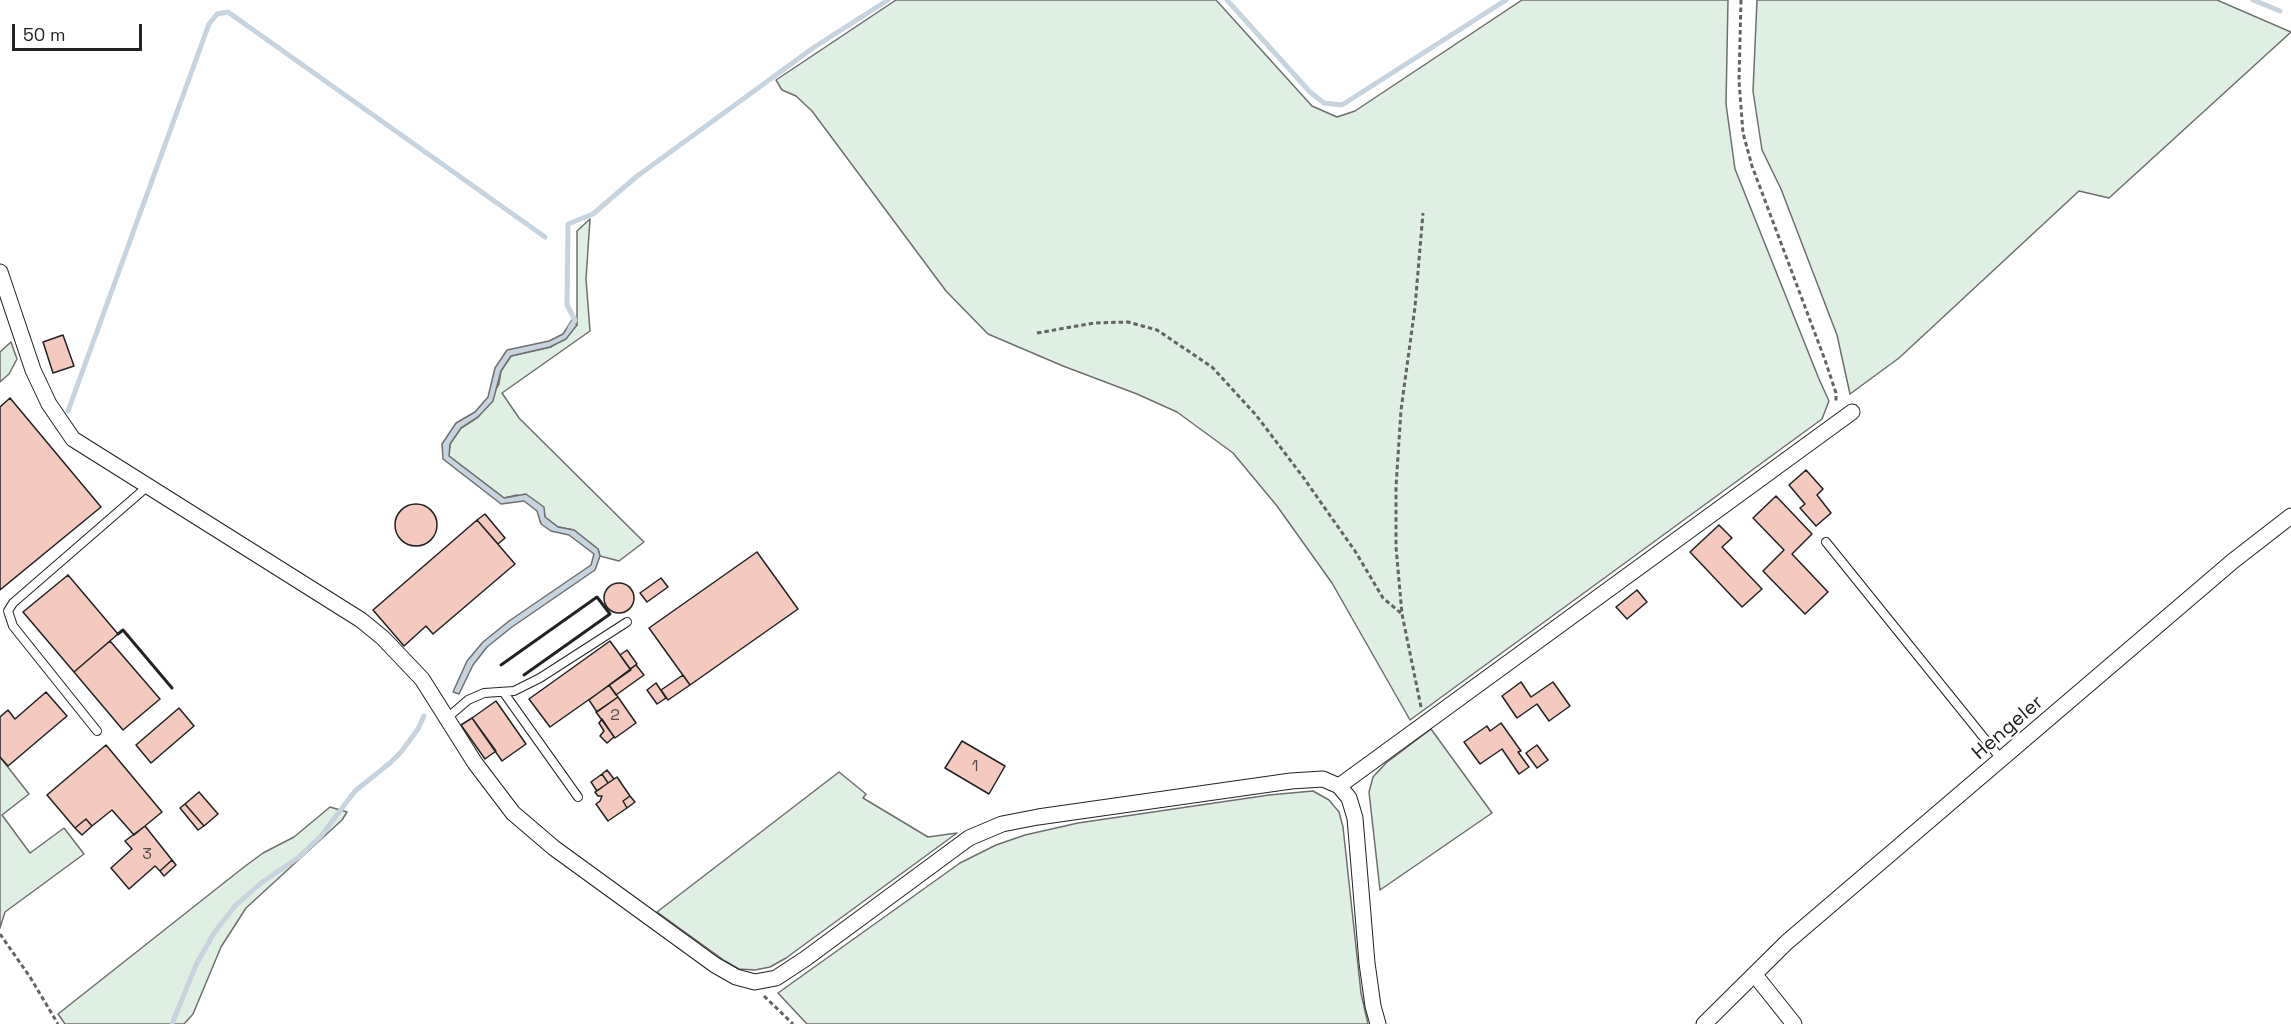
<!DOCTYPE html>
<style>
body{margin:0}
#map{position:relative;width:2291px;height:1024px;overflow:hidden;background:#fff;font-family:"Space Grotesk",sans-serif}
canvas{display:block}
.scale{position:absolute;left:12px;top:24px;width:130px;height:27px;box-sizing:border-box;border:3px solid #222;border-top:0;padding-left:8px;font-size:18px;line-height:21px;white-space:nowrap;color:#222;-webkit-text-stroke:4px #fff;paint-order:stroke}
</style>
<div id="map">
<canvas width="2291" height="1024"></canvas>
<div class="scale">50 m</div>
</div>
<script>
const ctx = document.querySelector('canvas').getContext('2d');
ctx.lineJoin = 'round';
function fillPath(path, color) { ctx.fillStyle = color; ctx.fill(path, 'evenodd'); }
const poly = rows => new Path2D(rows.map(r => 'M' + r).join(''));
function stroke(path, color, width, dash) { ctx.strokeStyle = color; ctx.lineWidth = width; ctx.lineCap = dash ? 'butt' : 'round'; ctx.setLineDash(dash || []); ctx.stroke(path); }
function label(font, color, halo, rows, align = 'center') {
  ctx.font = font + ' "Space Grotesk",sans-serif'; ctx.lineWidth = 4.5; ctx.setLineDash([]); ctx.textBaseline = 'middle'; ctx.strokeStyle = halo; ctx.fillStyle = color; for (const [text, x, y, turn = 0] of rows) {
    ctx.save(); ctx.translate(x, y); ctx.rotate((+turn || 0) * Math.PI / 180); ctx.textAlign = isNaN(turn) ? turn : align; if (halo) ctx.strokeText(text, 0, 0); ctx.fillText(text, 0, 0); ctx.restore();
  }
}
const green = poly([
 [896,0,1216,0,1312,106,1337,117,1355,111,1522,0,1728,0,1726,104,1735,169,1819,379,1829,401,1822,419,1410,720,1332,583,1277,506,1233,453,1177,412,1137,394,1063,366,988,334,946,291,812,111,796,96,782,90,776,80,896,0],
 [1757,0,2217,0,2291,32,2109,198,2079,191,1899,358,1850,394,1837,335,1781,189,1762,150,1753,91,1757,0],
 [590,219,586,279,590,331,502,393,519,418,644,542,619,561,600,556,598,549,574,530,558,527,545,517,543,507,517,495,504,498,449,456,450,444,461,428,478,417,499,384,501,371,511,356,551,347,577,325,577,231,590,219],
 [11,342,17,359,9,374,0,382,0,352,11,342],
 [1431,729,1492,813,1380,890,1369,792,1373,777,1386,763,1431,729],
 [0,757,29,794,2,815,30,853,64,828,84,854,5,912,0,928,0,757],
 [839,772,866,794,863,798,928,837,957,833,786,958,770,967,755,970,739,969,725,961,657,912,839,772],
 [1313,791,1329,800,1339,812,1343,827,1361,993,1368,1024,807,1024,778,993,960,863,996,845,1025,835,1078,823,1269,795,1313,791],
 [330,807,347,812,342,820,246,908,221,947,193,1014,184,1024,65,1024,58,1014,244,867,263,853,294,837,330,807]
]);
fillPath(green, '#e0efe3');
stroke(green, '#6f6f6f', 1.5);
const water = poly([
 [572,320,577,325,566,339,550,347,511,356,501,371,493,401,478,417,461,428,450,444,449,456,504,498,526,494,544,507,545,517,558,527,574,530,598,549,600,556,595,570,512,627,487,647,473,665,459,694,453,692,467,661,483,642,509,621,591,565,594,554,569,535,551,531,541,524,537,511,524,501,501,504,443,459,442,444,456,423,475,412,488,397,495,368,507,350,549,341,563,334,572,320]
]);
fillPath(water, '#c7d3dd');
stroke(water, '#6f6f6f', 1.5);
stroke(poly([
 [1227,0,1310,92,1324,103,1342,105,1506,0],
 [2253,0,2280,11],
 [570,328,575,320,567,305,568,224,593,214,636,177,813,48,888,0],
 [68,411,209,24,217,14,228,12,545,237],
 [172,1024,196,965,214,933,235,906,261,883,299,857,321,836,355,791,390,763,401,752,418,729,424,716]
]), '#c7d3dd', 5);
const building = poly([
 [63,335,74,366,53,373,43,342,63,335],
 [10,398,101,507,0,590,0,407,10,398],
 [1806,470,1823,489,1817,495,1831,513,1816,526,1800,508,1805,504,1789,485,1806,470],
 [1776,496,1812,534,1792,554,1828,592,1805,614,1763,571,1784,550,1753,518,1776,496],
 '395 525a21 21 0 1 1 42 0a21 21 0 1 1-42 0Z',
 [485,514,505,538,498,544,477,520,485,514],
 [477,520,515,564,433,634,426,626,404,646,373,610,477,520],
 [1719,525,1732,538,1722,547,1762,589,1742,607,1690,552,1719,525],
 [757,552,798,609,690,685,649,628,757,552],
 [68,575,118,634,74,672,23,612,68,575],
 [661,578,668,587,647,602,640,593,661,578],
 '604 598a15 15 0 1 1 30 0a15 15 0 1 1-30 0Z',
 [1637,590,1647,602,1627,619,1616,607,1637,590],
 [110,641,160,699,123,730,74,672,110,641],
 [610,641,631,670,550,727,529,699,610,641],
 [627,650,637,664,630,669,620,655,627,650],
 [636,665,644,675,616,695,609,685,636,665],
 [683,675,690,685,668,700,661,690,683,675],
 [1521,682,1531,697,1553,682,1570,706,1549,721,1537,704,1517,718,1502,696,1521,682],
 [656,683,666,698,657,704,647,690,656,683],
 [609,685,618,697,597,712,589,700,609,685],
 [46,692,67,716,8,766,0,757,0,717,8,710,15,719,46,692],
 [618,697,636,723,615,738,596,712,618,697],
 [496,701,526,744,502,761,472,718,496,701],
 [179,708,194,726,151,763,136,745,179,708],
 [472,718,496,751,485,759,461,725,472,718],
 [602,719,614,737,607,743,600,736,604,731,599,723,602,719],
 [1501,723,1521,751,1518,752,1529,767,1519,774,1502,749,1480,764,1464,742,1487,726,1490,731,1501,723],
 [962,741,1005,766,989,794,945,768,962,741],
 [106,745,162,812,134,835,112,810,92,826,86,819,75,828,47,795,106,745],
 [1537,745,1548,760,1537,768,1526,753,1537,745],
 [607,770,614,779,608,783,602,774,607,770],
 [602,774,608,783,597,791,591,782,602,774],
 [617,777,630,796,623,801,627,808,608,821,596,804,600,801,602,796,598,796,595,792,617,777],
 [199,792,218,814,204,826,185,804,199,792],
 [630,796,635,802,627,808,623,801,630,796],
 [185,804,204,826,198,830,180,808,185,804],
 [86,819,92,826,82,835,75,828,86,819],
 [145,826,172,860,160,871,155,866,129,889,111,868,132,849,125,841,145,826],
 [172,860,176,865,164,876,160,871,172,860]
]);
fillPath(building, '#f3c9c0');
stroke(building, '#222', 1.5);
const lane = poly([
 [1826,542,2001,759],
 [504,693,578,797],
 [447,718,468,700,484,693,514,691,540,678,627,622],
 [97,731,13,626,8,611,13,603,148,486]
]);
const street = poly([
 [0,272,33,370,49,404,73,439,361,620,383,638,422,679,475,763,513,813,554,848,715,965,736,977,755,982,776,978,805,959,969,838,1002,824,1038,817,1291,781,1323,779,1339,786,1349,798,1355,818,1367,963,1373,1006,1378,1024],
 [1339,786,1852,412],
 [1755,975,1794,1024],
 [1704,1024,1787,942,2233,561,2291,516]
]);
stroke(lane, '#222', 10);
stroke(street, '#222', 17);
stroke(poly([
 [1741,0,1739,81,1743,133,1752,166,1825,360,1836,393,1836,402],
 [1037,333,1094,323,1128,322,1157,330,1212,367,1256,415,1303,477,1355,551,1383,598,1402,614],
 [1421,707,1402,614,1396,547,1396,487,1401,410,1415,307,1423,213],
 [0,934,30,977,58,1024],
 [764,996,793,1024]
]), '#646464', 3, [4.5, 3]);
stroke(lane, '#fff', 8);
stroke(street, '#fff', 15);
stroke(poly([
 [118,634,123,630,172,688],
 [501,665,597,597,610,614,524,675]
]), '#222', 3);
label('16px', '#564c4a', null, [
 ["2",615,716],
 ["1",975,767],
 ["3",147,855]
]);
label('20px', '#222', '#fff', [
 ["Hengeler",2008,728,-41]
]);
</script>
